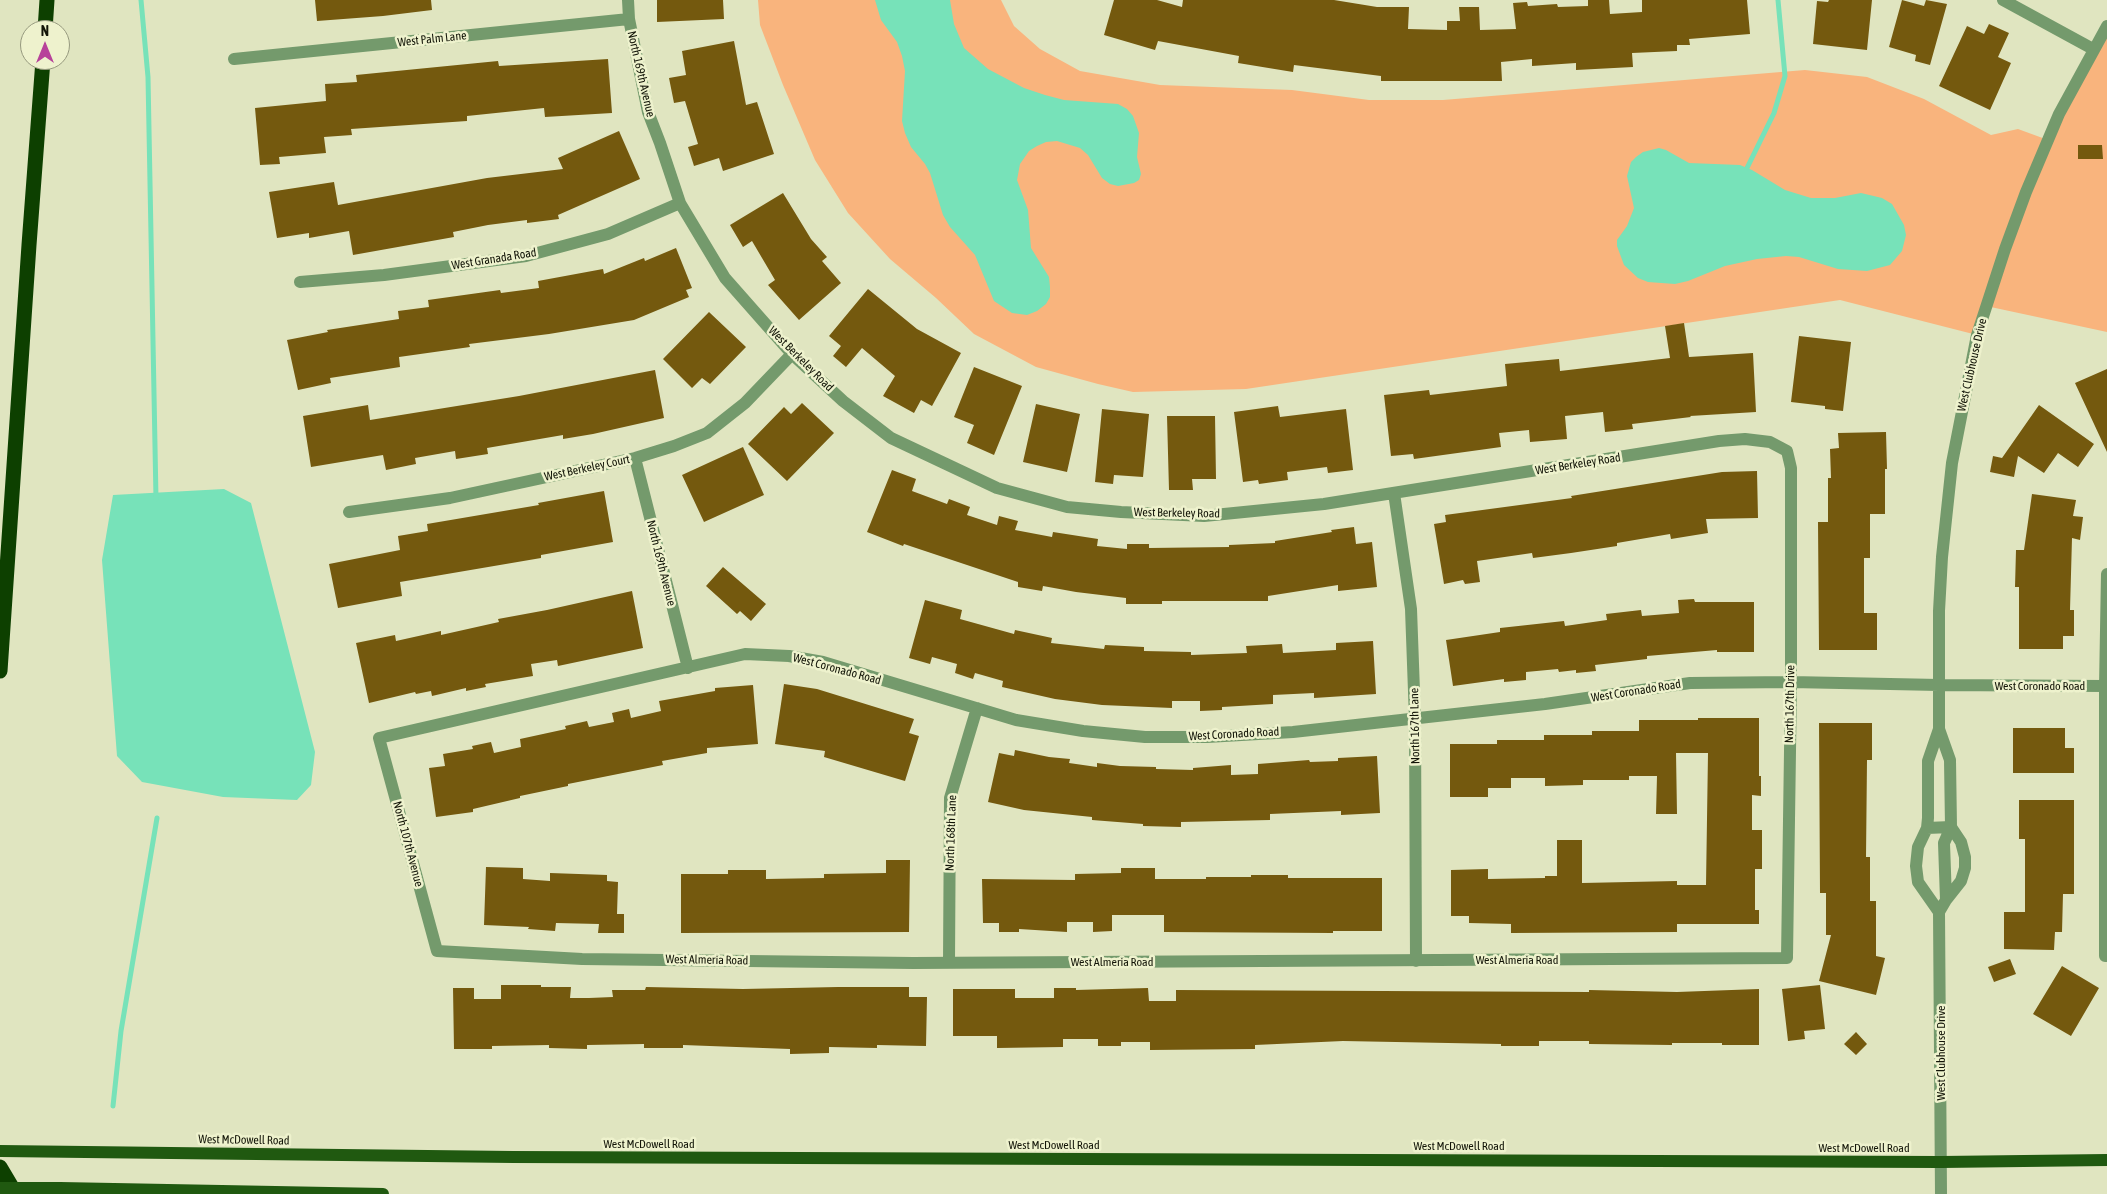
<!DOCTYPE html>
<style>
body{margin:0}
#map{position:relative;width:2107px;height:1194px;overflow:hidden;background:#e0e5c0;font-family:"Asap Condensed",sans-serif}
canvas{display:block}
.north{position:absolute;left:20px;top:20px;width:50px;height:50px;box-sizing:border-box;background:#eef2cd;border:1px solid #96997e;border-radius:50%;rotate:0deg;font-size:14px;font-weight:700;line-height:20px;text-align:center;color:#121407}
.north::after{content:'';display:block;margin:auto;width:18px;height:22px;background:#b7429a;clip-path:polygon(50% 0,100% 100%,50% 72%,0 100%)}
</style>
<div id="map">
<canvas width="2107" height="1194"></canvas>
<div class="north">N</div>
</div>
<script>
const ctx = document.querySelector('canvas').getContext('2d');
ctx.lineJoin = 'round';
function fillPath(path, color) { ctx.fillStyle = color; ctx.fill(path, 'evenodd'); }
const poly = rows => new Path2D(rows.map(r => 'M' + r).join(''));
function stroke(path, color, width, dash) { ctx.strokeStyle = color; ctx.lineWidth = width; ctx.lineCap = dash ? 'butt' : 'round'; ctx.setLineDash(dash || []); ctx.stroke(path); }
function label(font, color, halo, rows, align = 'center') {
  ctx.font = font + ' "Asap Condensed",sans-serif'; ctx.lineWidth = 5; ctx.setLineDash([]); ctx.textBaseline = 'middle'; ctx.strokeStyle = halo; ctx.fillStyle = color; for (const [text, x, y, turn = 0] of rows) {
    ctx.save(); ctx.translate(x, y); ctx.rotate((+turn || 0) * Math.PI / 180); ctx.textAlign = isNaN(turn) ? turn : align; if (halo) ctx.strokeText(text, 0, 0); ctx.fillText(text, 0, 0); ctx.restore();
  }
}
fillPath(poly([
 [758,0,1001,0,1014,26,1040,49,1080,71,1160,85,1292,90,1369,100,1443,100,1805,70,1867,77,1924,99,1991,135,2018,129,2048,140,2107,26,2107,332,1986,306,1977,335,1840,300,1246,389,1133,392,1098,384,1036,367,974,334,936,298,890,259,848,213,815,160,783,85,760,25]
]), '#f9b47d');
fillPath(poly([
 [875,0,950,0,954,24,964,48,988,69,1024,88,1045,95,1064,100,1118,104,1127,109,1133,116,1139,133,1137,157,1141,174,1139,180,1134,183,1118,186,1110,184,1102,178,1088,155,1080,148,1057,141,1046,142,1037,146,1029,151,1020,164,1017,180,1028,210,1031,248,1049,277,1050,287,1050,297,1046,304,1037,311,1027,315,1012,313,994,301,975,255,950,227,943,215,930,173,925,164,911,147,905,133,902,121,905,71,902,56,897,42,881,20],
 [1659,148,1666,150,1689,163,1740,165,1752,170,1785,190,1811,198,1835,198,1861,193,1882,198,1892,204,1904,225,1906,235,1902,251,1890,265,1867,271,1838,269,1799,257,1786,256,1757,259,1725,266,1688,281,1675,284,1648,282,1638,278,1624,265,1617,246,1617,240,1627,226,1634,208,1627,176,1631,162,1636,157,1643,152],
 [224,489,251,503,315,752,311,785,297,800,223,797,142,782,117,756,102,560,113,495]
]), '#77e2b9');
stroke(poly([
 [141,0,148,77,156,499],
 [1747,168,1774,113,1785,76,1778,0],
 [113,1106,121,1031,157,818]
]), '#77e2b9', 5);
fillPath(poly([
 [315,0,431,0,432,10,383,16,317,21],
 [657,0,723,0,724,19,657,22],
 [1114,0,1157,0,1182,7,1183,0,1334,0,1377,7,1409,7,1408,29,1447,30,1447,21,1460,21,1459,7,1479,7,1480,30,1516,29,1513,3,1527,2,1528,6,1557,4,1558,7,1588,6,1588,0,1609,0,1610,14,1642,12,1642,0,1747,0,1750,34,1689,39,1690,45,1677,45,1677,51,1632,53,1633,67,1576,70,1576,63,1532,66,1532,59,1501,62,1502,81,1381,81,1381,76,1294,65,1293,72,1238,63,1239,56,1158,41,1155,50,1104,35],
 [1829,0,1872,0,1867,50,1813,44,1817,1,1828,2],
 [1902,0,1924,6,1926,0,1947,4,1930,65,1915,61,1916,55,1889,47],
 [1989,24,2009,33,1998,57,2011,63,1990,110,1939,86,1967,26,1984,34],
 [734,41,746,105,757,102,774,154,723,171,719,158,694,166,688,147,698,144,685,101,674,103,669,78,686,75,682,51],
 [608,59,612,113,545,117,544,108,467,116,467,121,351,129,352,135,324,137,326,153,279,157,280,164,260,165,255,108,326,101,325,84,357,82,356,75,498,61,499,66],
 [619,131,640,179,558,215,559,219,527,223,527,220,488,225,453,232,454,237,353,255,349,231,309,238,309,233,277,238,269,192,334,182,338,205,487,178,563,169,558,158],
 [2078,145,2102,145,2103,159,2078,159],
 [783,193,811,239,827,257,822,261,841,283,799,320,768,285,775,280,752,241,743,247,730,225],
 [676,248,692,288,686,290,689,297,634,320,549,334,469,344,470,347,399,357,400,367,330,378,331,383,298,390,287,340,328,332,327,330,399,319,398,311,429,307,428,300,500,290,501,293,539,288,538,281,603,269,604,274,644,258,645,261],
 [868,289,917,329,961,353,932,406,921,400,914,413,883,396,895,376,862,348,846,367,833,356,841,346,829,336],
 [709,312,746,347,710,384,702,378,692,388,663,359],
 [1684,323,1689,357,1753,353,1756,412,1690,416,1691,417,1632,424,1633,429,1605,432,1603,412,1565,416,1567,439,1530,442,1529,430,1499,433,1501,447,1414,459,1413,454,1391,456,1384,395,1429,390,1430,395,1507,386,1505,364,1559,359,1560,371,1670,358,1665,326],
 [1799,336,1851,342,1843,411,1825,409,1825,406,1791,402],
 [974,367,1022,386,994,455,967,443,974,425,954,417],
 [2107,369,2107,452,2075,383],
 [655,370,664,418,593,434,563,439,563,435,487,448,488,454,456,459,455,451,415,458,416,464,386,470,383,455,311,467,303,416,368,405,370,420,519,396],
 [802,403,834,433,787,481,748,444,784,407,791,414],
 [1036,404,1080,414,1067,472,1023,462],
 [2039,405,2094,444,2078,467,2058,453,2044,473,2018,456,2014,477,1990,472,1993,456,2002,458],
 [1278,406,1280,417,1346,409,1353,470,1328,473,1327,467,1287,472,1288,480,1259,484,1258,480,1243,482,1234,412],
 [1102,409,1149,414,1143,477,1114,475,1113,484,1095,482],
 [1167,416,1215,416,1216,479,1192,479,1193,490,1169,490],
 [1886,432,1887,469,1885,469,1885,514,1870,514,1870,558,1864,558,1864,613,1877,613,1877,650,1819,650,1818,522,1828,522,1828,478,1831,478,1830,449,1839,448,1838,433],
 [743,447,764,495,704,522,682,475],
 [892,470,916,479,912,491,947,504,949,499,970,507,967,515,997,525,999,516,1018,521,1015,530,1052,537,1053,532,1098,539,1097,546,1127,549,1127,544,1149,544,1149,548,1229,547,1229,545,1275,543,1275,541,1332,532,1331,530,1354,527,1356,544,1372,542,1377,587,1338,591,1338,585,1268,596,1268,601,1162,601,1162,604,1126,604,1126,598,1076,592,1043,586,1042,591,1018,587,1018,582,904,544,903,546,867,532],
 [1757,471,1758,518,1706,519,1708,533,1671,539,1670,534,1617,543,1617,546,1571,553,1533,558,1532,553,1477,561,1480,582,1465,584,1463,580,1444,584,1434,524,1446,522,1445,515,1572,498,1571,496,1722,472],
 [604,491,613,542,541,555,541,558,400,582,402,596,338,608,329,564,400,550,398,536,428,531,427,524,539,505,538,503],
 [2032,494,2076,500,2073,516,2083,517,2080,540,2072,538,2070,610,2074,610,2074,636,2063,636,2063,649,2019,649,2019,587,2015,587,2016,550,2024,550],
 [723,567,766,604,751,621,740,611,737,614,706,586],
 [632,591,643,648,558,666,557,660,531,664,533,676,485,684,486,687,466,691,466,688,432,696,431,691,416,694,415,692,369,703,356,643,395,635,396,641,441,631,441,635,499,622,498,619,547,610],
 [1694,599,1695,602,1754,602,1754,652,1717,652,1717,650,1647,656,1647,659,1595,665,1596,671,1576,673,1576,670,1559,672,1558,669,1526,672,1526,680,1504,682,1504,679,1453,686,1446,640,1500,632,1500,628,1564,621,1565,626,1607,620,1606,614,1641,610,1642,616,1679,613,1678,600],
 [925,600,962,610,960,619,1014,634,1015,630,1052,638,1051,643,1104,649,1105,645,1144,647,1144,651,1191,652,1191,655,1247,653,1246,646,1282,644,1283,653,1336,650,1336,643,1373,641,1376,694,1314,698,1314,693,1273,695,1273,704,1222,707,1222,710,1200,711,1200,701,1172,701,1172,708,1102,705,1055,699,1002,687,1003,681,975,673,973,679,955,673,957,664,932,657,930,664,909,658],
 [784,684,817,689,914,719,909,733,919,736,905,781,824,757,825,751,775,744],
 [753,685,758,744,707,748,707,753,662,761,663,765,568,784,568,786,520,796,520,798,473,809,473,812,436,817,429,768,445,766,443,754,473,749,472,746,491,742,494,753,521,747,520,739,566,729,565,726,587,721,589,727,614,722,612,713,629,709,631,718,661,711,659,701,715,691,715,688],
 [1698,718,1759,718,1759,776,1761,776,1761,796,1752,795,1752,830,1762,830,1762,869,1755,869,1755,910,1759,910,1759,924,1677,924,1677,932,1511,933,1511,924,1469,923,1469,916,1451,916,1451,870,1488,869,1488,879,1545,878,1545,876,1557,876,1557,840,1582,840,1582,883,1677,881,1677,885,1706,885,1708,753,1676,753,1677,814,1656,814,1657,776,1629,776,1629,780,1583,780,1583,785,1545,786,1545,778,1511,778,1511,788,1488,788,1488,797,1450,797,1450,744,1497,744,1497,740,1544,740,1544,735,1592,735,1592,731,1639,731,1639,720,1698,720],
 [1819,723,1872,723,1872,760,1867,760,1866,857,1870,857,1870,901,1876,901,1876,956,1885,958,1876,995,1819,981,1831,935,1826,935,1826,893,1820,893],
 [2013,728,2065,728,2065,748,2074,748,2074,773,2013,773],
 [1015,750,1049,757,1070,759,1069,763,1097,767,1097,763,1120,766,1156,767,1156,769,1193,770,1193,768,1231,765,1231,775,1258,774,1258,764,1309,760,1310,762,1338,761,1338,758,1377,756,1380,813,1341,815,1341,811,1270,814,1270,820,1181,822,1181,827,1143,826,1143,824,1092,820,1092,817,1024,810,988,802,999,753,1014,756],
 [2019,800,2074,800,2074,894,2063,894,2062,932,2055,932,2054,950,2004,949,2004,912,2025,912,2025,839,2019,839],
 [886,860,910,860,909,932,681,933,681,874,728,874,728,870,766,870,766,879,824,878,824,874,886,873],
 [486,867,523,868,523,879,550,881,550,873,607,875,607,881,618,882,617,914,624,914,624,933,598,933,599,924,556,923,555,931,528,929,529,927,484,925],
 [1121,868,1155,868,1155,879,1206,879,1206,877,1251,877,1251,875,1288,875,1288,878,1382,878,1382,931,1333,931,1333,933,1164,932,1164,915,1112,915,1112,931,1093,932,1093,922,1067,922,1067,932,1019,929,1019,932,999,932,999,923,983,923,982,879,1075,880,1075,874,1121,873],
 [2010,959,2016,974,1994,982,1988,967],
 [2062,966,2099,988,2071,1036,2033,1014],
 [501,985,541,985,541,987,571,987,570,998,589,998,613,997,612,990,645,990,646,987,743,989,838,987,909,987,909,997,927,997,926,1046,877,1045,877,1048,829,1047,829,1053,790,1054,790,1049,683,1045,683,1048,644,1048,644,1044,587,1045,587,1049,549,1048,549,1045,492,1046,492,1049,454,1049,453,988,474,988,474,999,501,999],
 [1820,985,1825,1029,1804,1031,1805,1039,1788,1041,1782,989],
 [1054,988,1076,988,1076,990,1148,988,1149,1001,1176,1001,1176,990,1589,992,1589,990,1677,992,1759,989,1759,1045,1722,1045,1722,1043,1672,1043,1672,1045,1589,1044,1589,1041,1539,1041,1539,1046,1501,1046,1501,1044,1343,1041,1255,1045,1255,1049,1150,1050,1150,1042,1121,1042,1121,1046,1098,1046,1098,1039,1063,1039,1063,1047,997,1048,997,1036,953,1036,953,989,1015,989,1015,998,1054,998],
 [1856,1032,1867,1044,1856,1055,1844,1044]
]), '#74590e');
stroke(poly([
 [628,0,629,19,648,112,660,143,680,203,725,278,792,354,843,401,891,438,997,488,1067,507,1121,512,1204,516,1324,504,1719,441,1745,439,1770,442,1787,451,1791,468,1791,682,1787,958,913,963,582,959,437,951,379,738,745,654,789,656,823,662,1016,720,1083,731,1145,737,1207,737,1293,732,1545,704,1690,683,1791,682,1939,685,2105,686],
 [2003,0,2093,49],
 [234,59,629,19],
 [300,282,384,275,526,256,608,234,680,203],
 [635,458,688,668],
 [1394,493,1411,609,1415,719,1416,961],
 [349,512,450,498,635,458,674,446,707,433,745,403,792,354],
 [2107,574,2105,686,2105,956,2107,956],
 [1939,729,1928,761,1928,818,1927,828,1918,847,1916,866,1918,882,1939,912],
 [1927,828,1951,827,1944,843,1946,900],
 [949,962,950,798,977,708],
 [1941,1194,1939,912,1946,900,1961,881,1965,868,1965,857,1961,842,1951,827,1950,760,1939,729,1939,611,1942,557,1952,463,1977,335,2005,249,2026,192,2059,114,2107,26]
]), '#749a6c', 12);
stroke(poly([
 [0,1151,513,1157,1941,1162,2107,1160],
 [60,1188,383,1194]
]), '#205910', 12);
stroke(poly([
 [45,30,47,0],
 [0,671,29,245,43,60],
 [0,1167,16,1194]
]), '#0d4000', 15);
stroke(poly([
 [0,1188,60,1188]
]), '#205910', 12);
label('12px', '#121407', '#eef2cd', [
 ["West Palm Lane",432,39,-6],
 ["North 169th Avenue",641,74,77],
 ["West Granada Road",494,259,-9],
 ["West Berkeley Road",801,359,45],
 ["West Clubhouse Drive",1972,365,-77],
 ["West Berkeley Road",1578,464,-9],
 ["West Berkeley Court",587,468,-12],
 ["West Berkeley Road",1177,513,1],
 ["North 169th Avenue",661,563,76],
 ["West Coronado Road",837,669,15],
 ["West Coronado Road",2040,686],
 ["West Coronado Road",1636,691,-9],
 ["North 167th Drive",1790,704,-89],
 ["North 167th Lane",1415,726,-91],
 ["West Coronado Road",1234,734,-3],
 ["North 168th Lane",951,833,-88],
 ["North 107th Avenue",408,844,75],
 ["West Almeria Road",707,960,1],
 ["West Almeria Road",1517,960],
 ["West Almeria Road",1112,962],
 ["West Clubhouse Drive",1941,1053,-90],
 ["West McDowell Road",244,1140,1],
 ["West McDowell Road",649,1144],
 ["West McDowell Road",1054,1145],
 ["West McDowell Road",1459,1146],
 ["West McDowell Road",1864,1148]
]);
</script>
